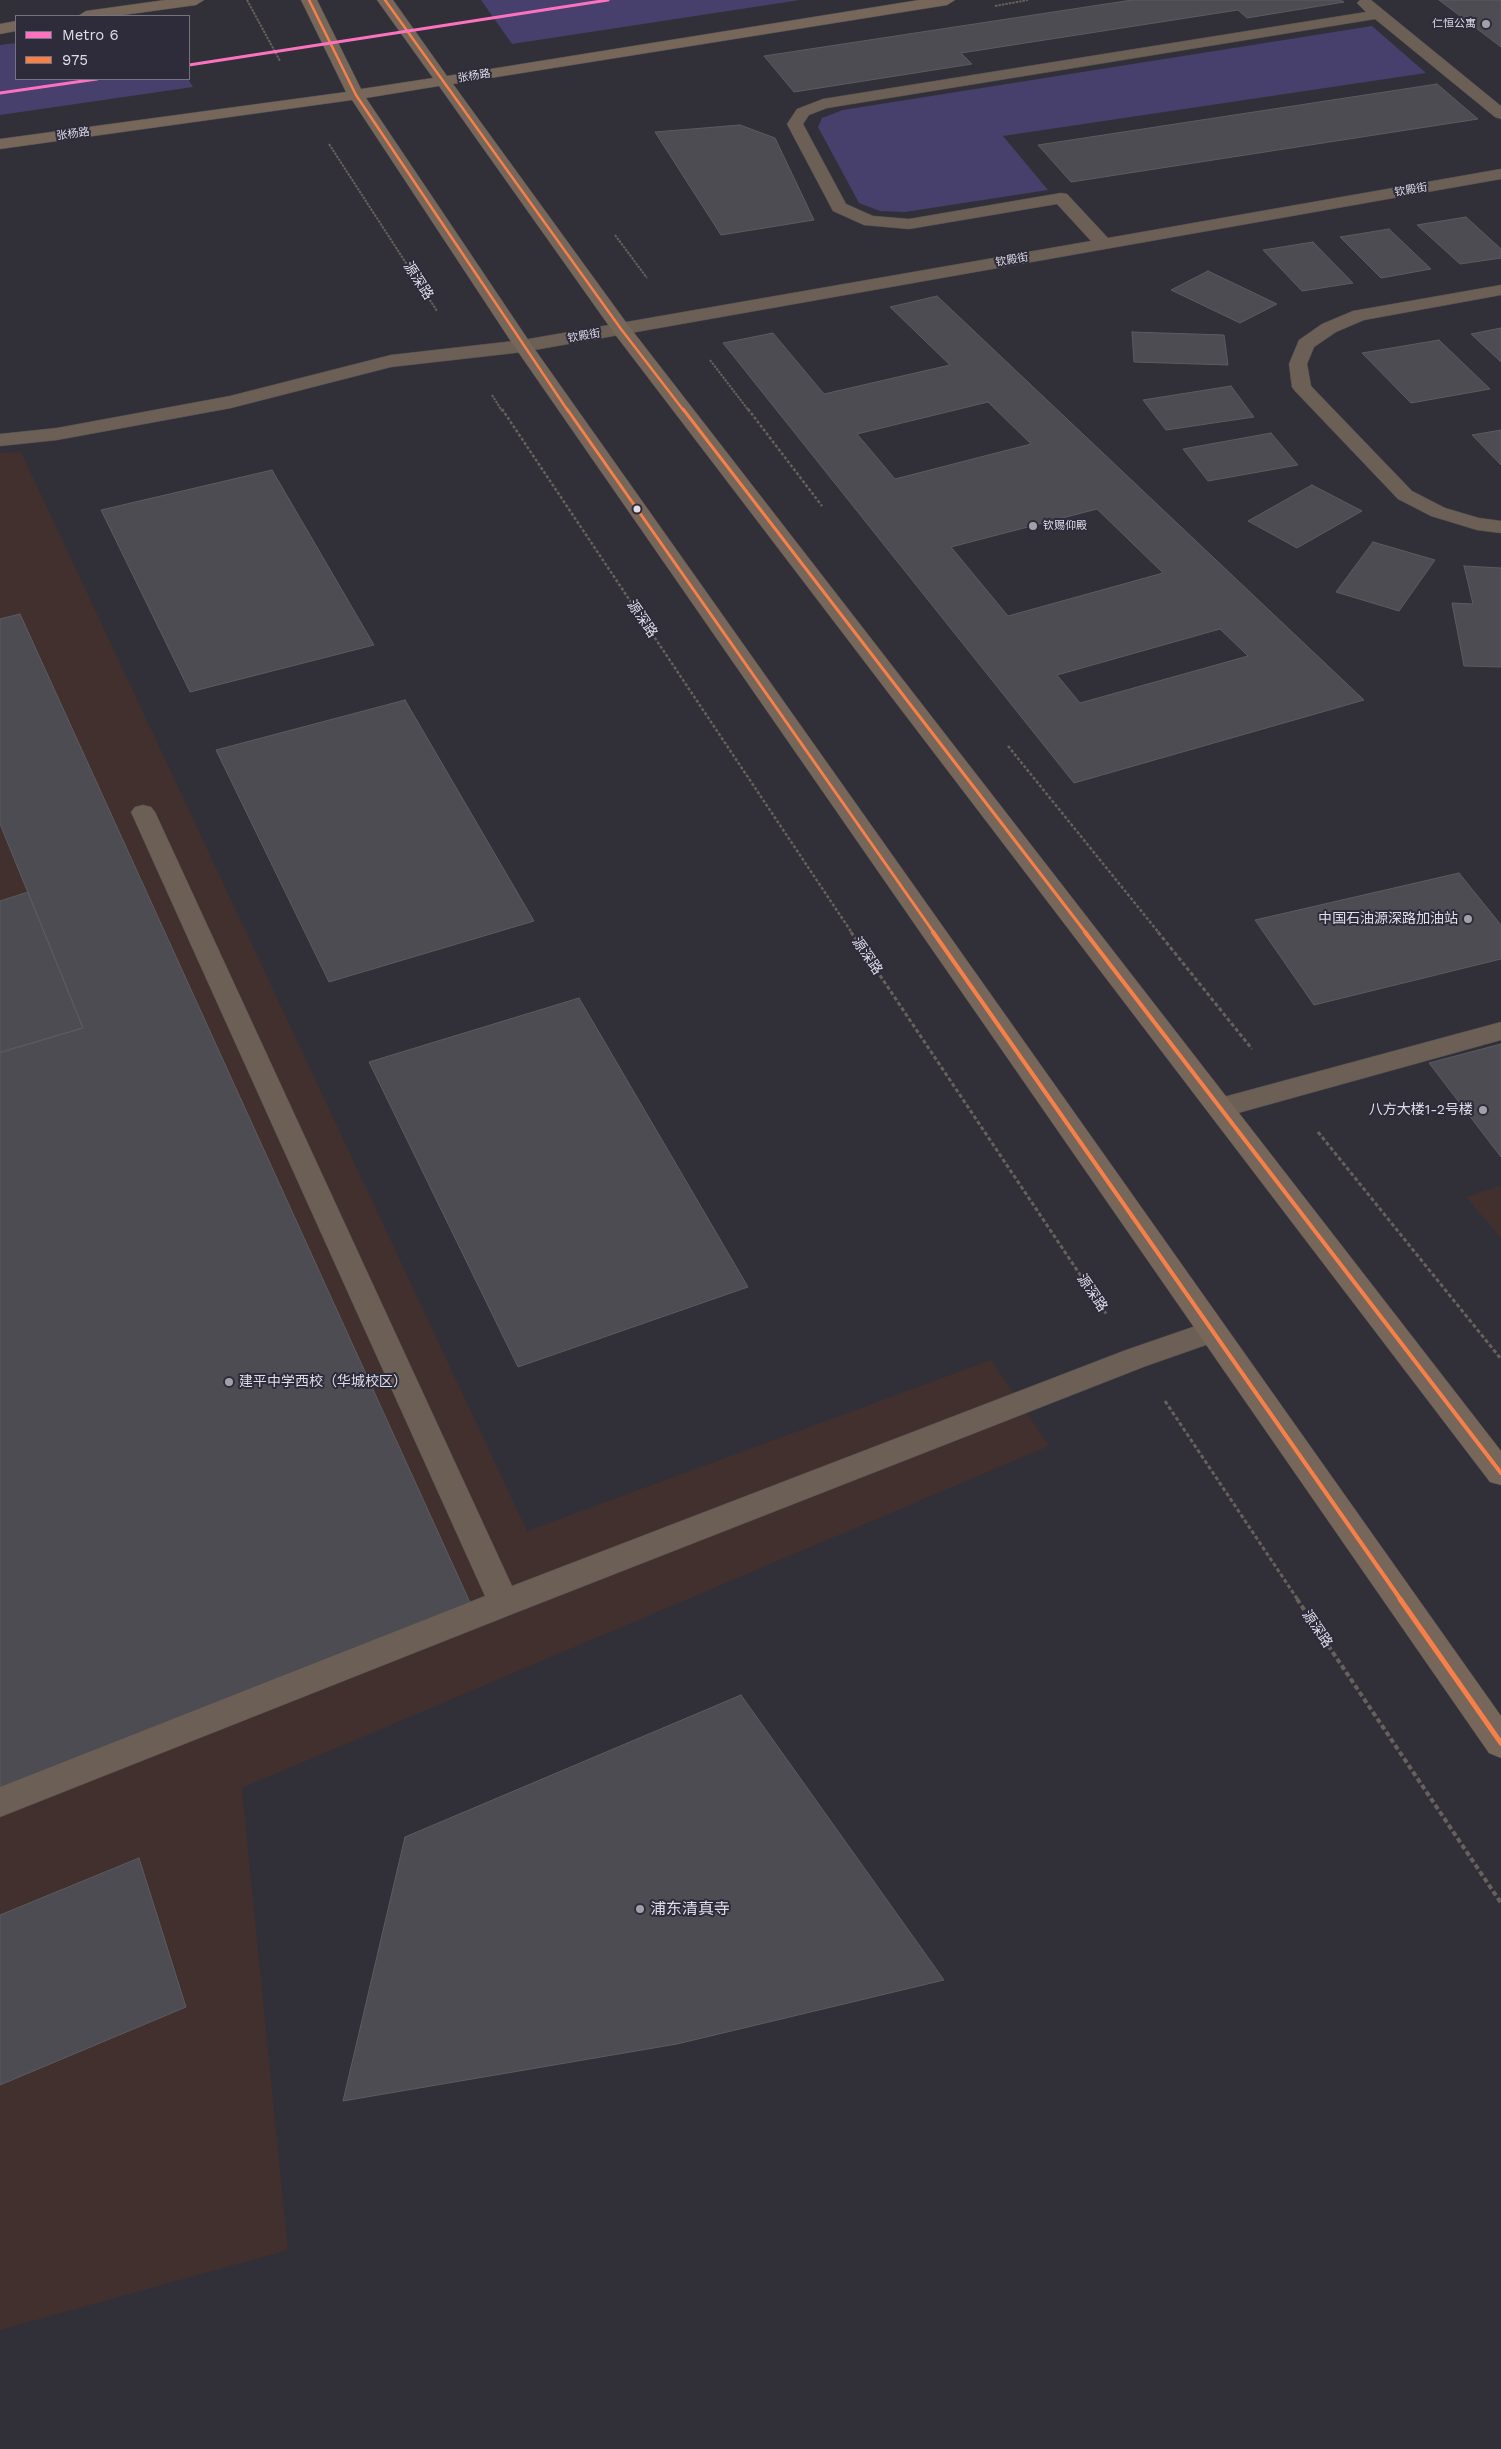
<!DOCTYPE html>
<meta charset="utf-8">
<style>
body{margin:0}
#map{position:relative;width:1501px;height:2449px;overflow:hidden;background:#313038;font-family:"Work Sans",sans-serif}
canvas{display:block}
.legend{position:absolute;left:15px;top:15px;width:175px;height:65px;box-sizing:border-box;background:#2e2c3b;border:1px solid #757380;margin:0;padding:6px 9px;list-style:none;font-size:15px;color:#dfdee8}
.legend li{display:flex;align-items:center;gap:10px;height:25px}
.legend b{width:25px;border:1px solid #757380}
</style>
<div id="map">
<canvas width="1501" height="2449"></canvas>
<ul class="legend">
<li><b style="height:6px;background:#fb73bf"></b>Metro 6</li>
<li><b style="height:6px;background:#f78048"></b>975</li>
</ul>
</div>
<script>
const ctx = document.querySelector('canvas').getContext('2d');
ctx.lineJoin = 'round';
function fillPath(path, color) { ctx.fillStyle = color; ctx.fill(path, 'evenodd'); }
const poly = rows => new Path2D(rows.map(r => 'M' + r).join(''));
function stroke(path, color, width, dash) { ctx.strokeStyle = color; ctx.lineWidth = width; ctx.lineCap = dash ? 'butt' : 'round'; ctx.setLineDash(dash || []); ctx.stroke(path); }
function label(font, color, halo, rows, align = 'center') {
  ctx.font = font + ' "Work Sans","Noto Sans SC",sans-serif'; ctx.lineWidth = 4; ctx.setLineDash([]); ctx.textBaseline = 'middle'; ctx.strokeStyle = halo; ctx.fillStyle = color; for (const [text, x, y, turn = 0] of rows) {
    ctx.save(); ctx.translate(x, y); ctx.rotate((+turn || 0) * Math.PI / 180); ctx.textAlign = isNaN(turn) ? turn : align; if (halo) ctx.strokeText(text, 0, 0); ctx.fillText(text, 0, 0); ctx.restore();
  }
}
fillPath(poly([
 [21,452,527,1531,991,1360,1049,1446,242,1788,288,2250,0,2330,0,453],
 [1501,1186,1501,1238,1466,1197]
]), '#41302d');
fillPath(poly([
 [481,0,800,0,512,44],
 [1372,26,1426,73,1003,136,1048,190,905,212,880,211,859,203,818,127,822,118,843,110],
 [16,43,16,79,188,79,193,87,0,115,0,45]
]), '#473f6c');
const building = poly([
 [1132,0,1340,0,1344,2,1247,18,1238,10,961,53,972,64,794,92,764,56,1132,0],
 [1439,0,1501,0,1501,47,1439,0],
 [1437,84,1478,119,1071,182,1038,145,1437,84],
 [740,125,775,138,814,220,721,235,655,132,740,125],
 [1466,217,1501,249,1501,258,1460,264,1417,225,1466,217],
 [1389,229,1431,269,1381,278,1340,237,1389,229],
 [1313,242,1353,283,1302,291,1263,250,1313,242],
 [1208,271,1277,304,1240,323,1171,290,1208,271],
 [937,296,1364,700,1074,783,723,343,773,333,824,394,950,365,890,307,937,296],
 [988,402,1031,444,895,479,857,434,988,402],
 [1097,509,1163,573,1008,616,951,547,1097,509],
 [1220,629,1248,656,1080,703,1057,675,1220,629],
 [1501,328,1501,362,1471,334,1501,328],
 [1132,332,1224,335,1228,365,1134,362,1132,332],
 [1439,340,1490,389,1411,403,1362,353,1439,340],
 [1231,386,1254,417,1166,430,1143,400,1231,386],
 [1501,430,1501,465,1472,435,1501,430],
 [1271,433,1298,465,1208,481,1183,449,1271,433],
 [272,470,374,645,190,692,101,510,272,470],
 [1312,485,1362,511,1297,548,1248,521,1312,485],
 [1373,542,1435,560,1399,611,1336,592,1373,542],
 [1464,566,1501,568,1501,667,1464,666,1452,603,1473,604,1464,566],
 [20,614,473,1609,0,1792,0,1053,83,1028,0,824,0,619,20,614],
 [405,700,534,921,329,982,216,750,405,700],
 [1459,873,1501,925,1501,959,1314,1005,1255,920,1459,873],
 [28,892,83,1028,0,1052,0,901,28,892],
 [579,998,748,1287,518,1367,369,1062,579,998],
 [1501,1044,1501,1157,1429,1063,1501,1044],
 [741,1695,944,1980,677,2044,343,2101,405,1837,741,1695],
 [139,1858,186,2007,0,2085,0,1915,139,1858]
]);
fillPath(building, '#4c4c52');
stroke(building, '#5b5b61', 1);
const minor = poly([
 [1360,0,1371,0,1501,106,1501,119,1495,117,1375,19,827,108,809,115,803,124,846,204,873,216,909,219,1061,193,1067,194,1108,238,1501,169,1501,179,523,352,391,367,231,408,57,440,0,446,0,434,57,428,230,396,391,355,523,340,1091,241,1057,204,909,229,864,225,833,211,787,124,797,109,823,99,1366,12,1357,3,1360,0],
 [1501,285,1501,295,1364,320,1336,332,1314,347,1307,364,1311,386,1412,491,1445,508,1479,518,1501,521,1501,533,1477,530,1431,516,1398,499,1295,391,1292,387,1289,364,1299,340,1322,324,1353,311,1501,285],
 [143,805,151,807,155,812,512,1586,1126,1350,1213,1320,1223,1323,1227,1331,1223,1339,1146,1366,515,1613,0,1817,0,1787,485,1596,131,812,135,807,143,805],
 [1501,1022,1501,1040,1220,1118,1211,1115,1207,1108,1211,1101,1220,1098,1501,1022]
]);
const major = poly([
 [165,0,204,0,196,5,116,16,78,16,86,11,165,0],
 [301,0,317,0,361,89,433,78,377,0,393,0,447,76,919,0,955,0,947,5,453,84,628,325,1501,1451,1501,1485,1490,1482,614,333,439,86,366,98,531,344,1501,1716,1501,1758,1489,1753,514,346,352,100,0,149,0,139,346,92,301,0],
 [16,21,16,31,0,34,0,24,16,21]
]);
stroke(minor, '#4e4d53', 1);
stroke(major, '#4e4d53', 1);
stroke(poly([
 [247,0,280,61],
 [995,6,1028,0],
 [329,144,437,311],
 [615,235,647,278],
 [710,360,749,411],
 [492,395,502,411]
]), '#68605c', 2, [2.5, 1]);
stroke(poly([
 [502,409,852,933],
 [748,409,822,506],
 [1008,746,1159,933]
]), '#68605c', 2.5, [3, 2]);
stroke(poly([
 [851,932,1107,1315],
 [1158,932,1252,1049],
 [1318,1132,1501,1359],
 [1165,1401,1298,1600]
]), '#68605c', 3, [4, 2.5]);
stroke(poly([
 [1297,1599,1501,1903]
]), '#68605c', 4, [5, 3]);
fillPath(minor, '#6c5f55');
fillPath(major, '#77665a');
stroke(poly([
 [309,0,356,95,568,411],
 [385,0,621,329,684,411]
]), '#f78048', 2.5);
stroke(poly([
 [567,409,934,933],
 [683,409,1086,933]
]), '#f78048', 3);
stroke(poly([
 [933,932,1401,1600],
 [1085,932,1501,1473]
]), '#f78048', 4);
stroke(poly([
 [1400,1599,1501,1743]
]), '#f78048', 5);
stroke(poly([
 [189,65,608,0],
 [0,93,97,79]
]), '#fb73bf', 3);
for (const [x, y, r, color] of [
 [1486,24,5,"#a2a1aa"],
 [637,509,4.5,"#dfdee8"],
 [1033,526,5,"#a2a1aa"],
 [1468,919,5,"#a2a1aa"],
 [1483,1110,5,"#a2a1aa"],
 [229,1382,5,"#a2a1aa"],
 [640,1909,5,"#a2a1aa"]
]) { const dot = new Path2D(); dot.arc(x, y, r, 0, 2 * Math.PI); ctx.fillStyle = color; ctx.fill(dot); stroke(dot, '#2e2c3b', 2); }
label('11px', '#dfdee8', '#2e2c3b', [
 ["仁恒公寓",1476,24],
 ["钦赐仰殿",1043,526,"left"]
], 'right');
label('11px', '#dfdee8', '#2e2c3b', [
 ["张杨路",474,76,-9],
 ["张杨路",73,134,-8],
 ["钦殿街",1411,190,-10],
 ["钦殿街",1012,260,-10],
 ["钦殿街",584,336,-10]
]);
label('14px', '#dfdee8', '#2e2c3b', [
 ["源深路",418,281,57],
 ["源深路",642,619,56],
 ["源深路",867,956,56],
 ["源深路",1092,1293,56],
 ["源深路",1317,1629,56]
]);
label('14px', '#dfdee8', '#2e2c3b', [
 ["中国石油源深路加油站",1458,919],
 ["八方大楼1-2号楼",1473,1110],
 ["建平中学西校（华城校区）",239,1382,"left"]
], 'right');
label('16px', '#dfdee8', '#2e2c3b', [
 ["浦东清真寺",650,1909]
], 'left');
</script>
